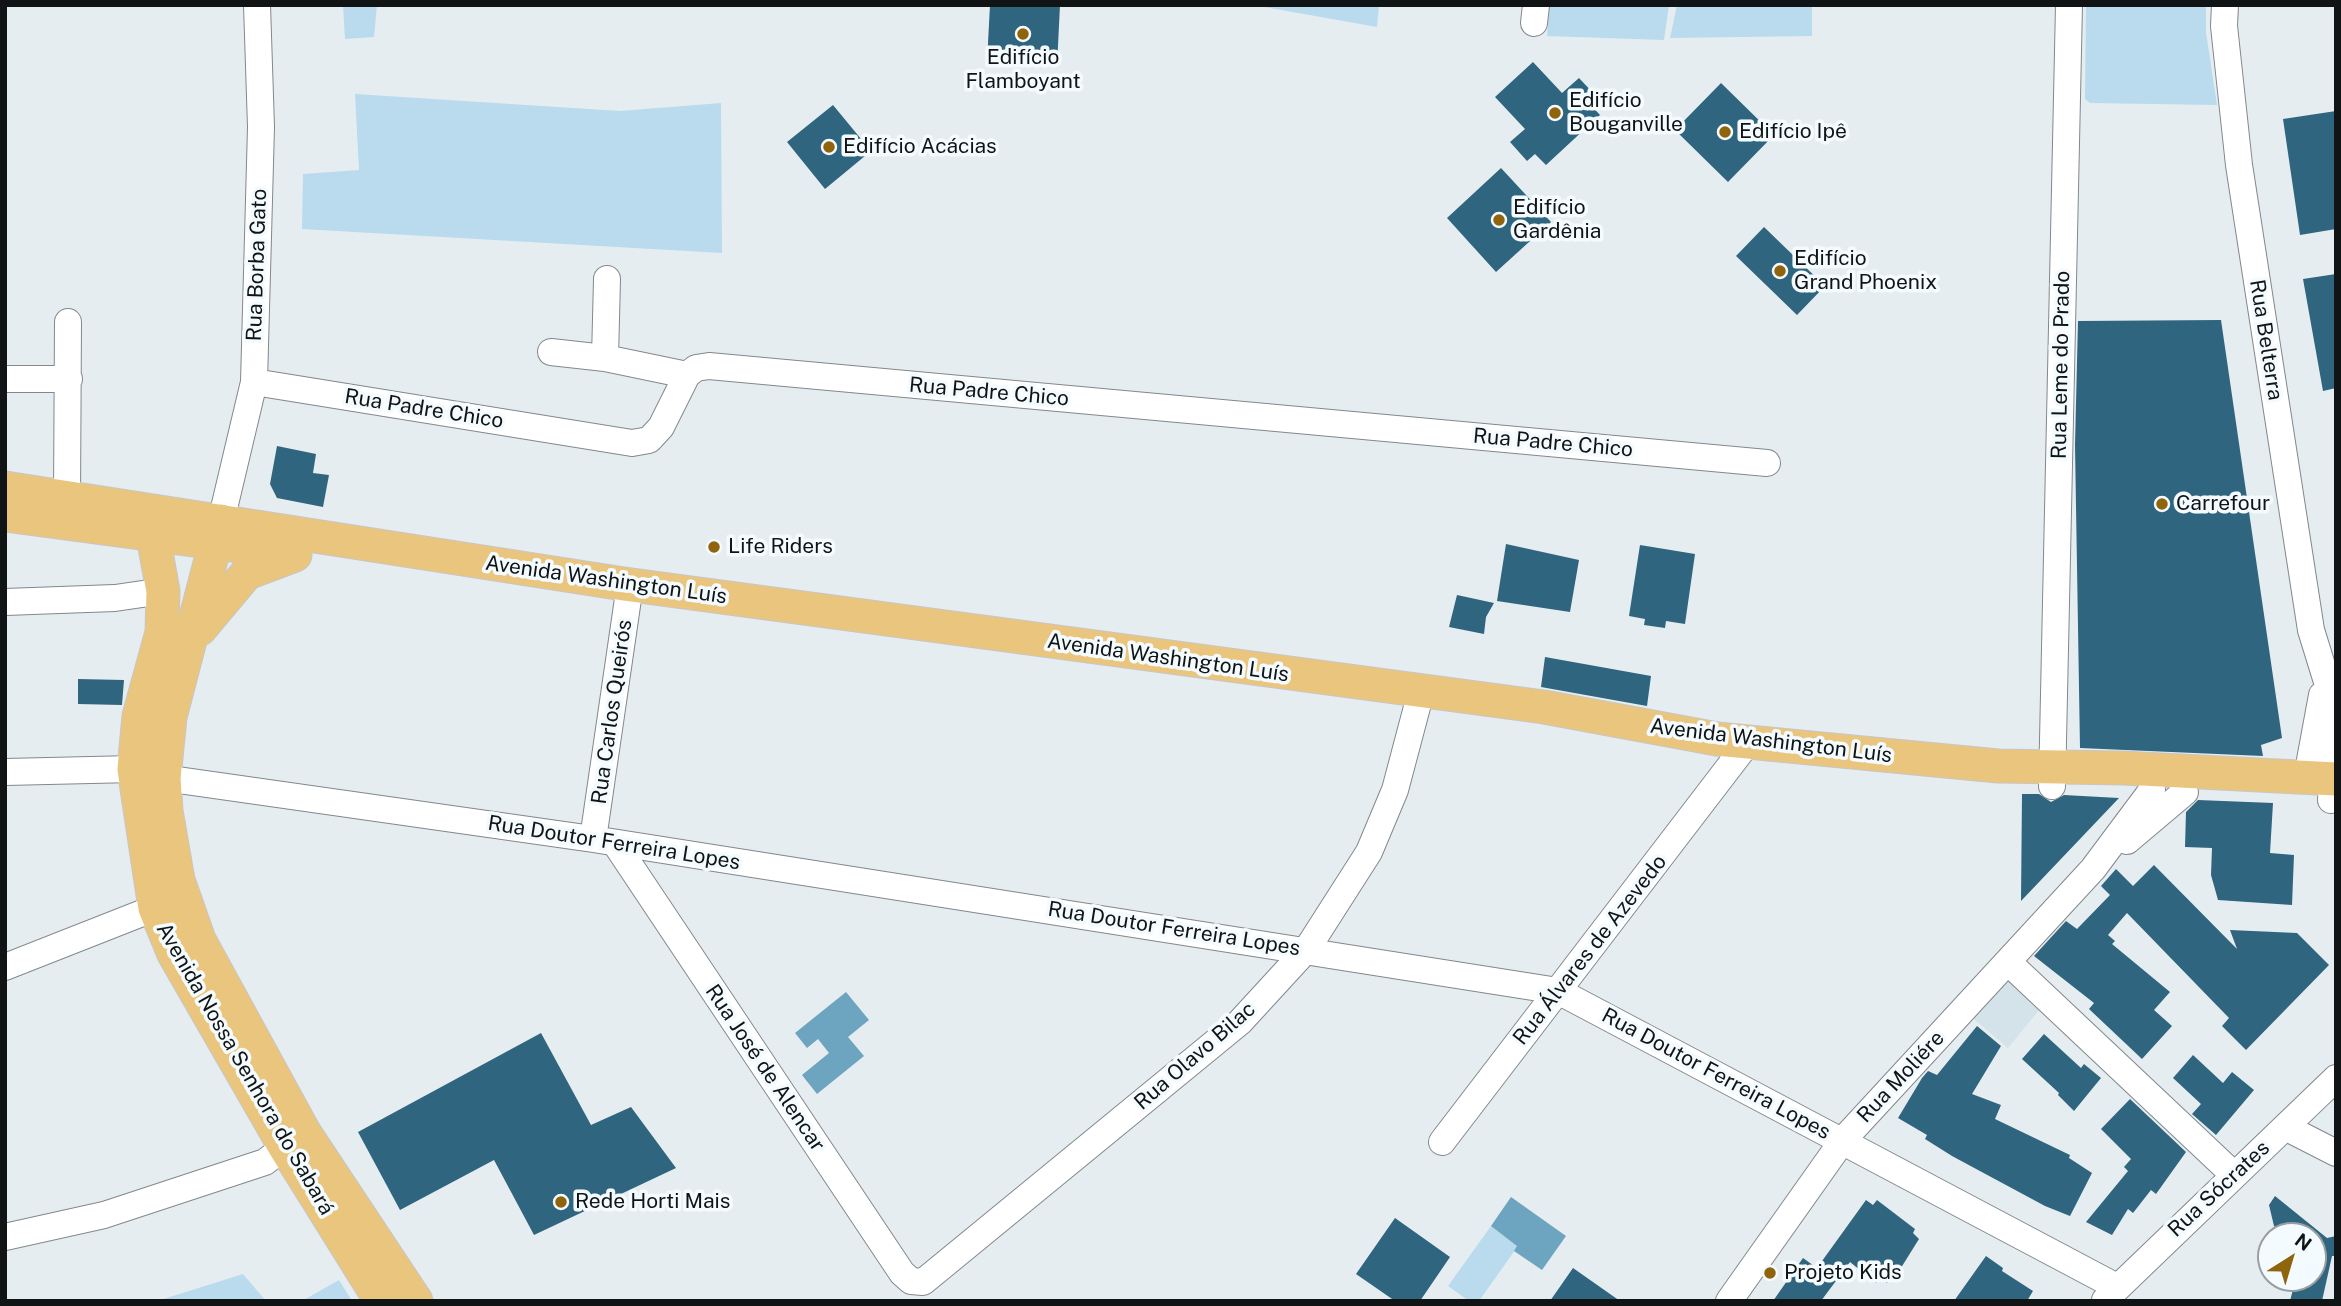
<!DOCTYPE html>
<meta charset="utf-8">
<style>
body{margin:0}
#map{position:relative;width:2341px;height:1306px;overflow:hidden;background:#e6edf1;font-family:"Public Sans",sans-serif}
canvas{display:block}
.frame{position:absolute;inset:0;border:7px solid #111415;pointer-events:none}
.north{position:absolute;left:2257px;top:1222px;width:70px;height:70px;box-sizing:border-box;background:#f4fbfe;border:2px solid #999fa1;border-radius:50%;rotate:37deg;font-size:19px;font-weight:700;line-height:28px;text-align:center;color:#111415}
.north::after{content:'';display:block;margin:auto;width:24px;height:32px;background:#8f640c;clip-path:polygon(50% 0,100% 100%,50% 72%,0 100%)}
</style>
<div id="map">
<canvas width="2341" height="1306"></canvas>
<div class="frame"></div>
<div class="north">N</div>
</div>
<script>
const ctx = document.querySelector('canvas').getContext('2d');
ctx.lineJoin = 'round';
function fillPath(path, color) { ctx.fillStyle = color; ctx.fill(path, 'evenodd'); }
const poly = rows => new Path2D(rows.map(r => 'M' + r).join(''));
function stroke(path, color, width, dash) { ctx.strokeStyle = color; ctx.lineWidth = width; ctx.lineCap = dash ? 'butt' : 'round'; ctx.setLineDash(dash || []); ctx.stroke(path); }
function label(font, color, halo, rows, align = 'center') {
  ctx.font = font + ' "Public Sans",sans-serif'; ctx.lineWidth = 7; ctx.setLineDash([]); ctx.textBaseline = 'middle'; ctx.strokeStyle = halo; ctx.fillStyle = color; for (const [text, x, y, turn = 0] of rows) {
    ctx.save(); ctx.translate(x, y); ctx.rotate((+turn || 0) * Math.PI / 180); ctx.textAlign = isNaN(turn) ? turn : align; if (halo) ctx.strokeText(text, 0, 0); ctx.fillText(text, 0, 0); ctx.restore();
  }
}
fillPath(poly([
 [2007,968,2045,1003,2008,1048,1969,1015]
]), '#d4e2ea');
fillPath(poly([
 [343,5,377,5,374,37,345,39],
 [1253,5,1379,5,1377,27],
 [1549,5,1669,5,1664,40,1547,36],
 [1677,5,1812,5,1812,36,1670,38],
 [2086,5,2206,5,2206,32,2217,105,2090,103,2085,99],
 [355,94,620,111,721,103,722,253,302,229,303,174,359,170],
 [1491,1226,1518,1246,1479,1301,1469,1301,1448,1286],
 [243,1274,266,1301,157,1301],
 [339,1280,352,1301,302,1301]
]), '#b9dbed');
fillPath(poly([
 [846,992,869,1020,848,1037,864,1056,817,1094,802,1075,829,1053,818,1039,807,1048,795,1033],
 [1511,1197,1566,1236,1542,1270,1514,1251,1517,1246,1491,1226]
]), '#6da4bf');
fillPath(poly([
 [990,5,1060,5,1057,66,987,62],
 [1533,62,1562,93,1579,78,1595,95,1588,102,1600,115,1546,165,1535,154,1527,161,1510,142,1525,129,1495,97],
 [1721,83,1774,135,1728,182,1675,130],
 [833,105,871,151,825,189,787,142],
 [2336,111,2336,229,2300,235,2283,119],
 [1501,168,1551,222,1496,272,1447,218],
 [1764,227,1825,286,1797,315,1736,256],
 [2336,274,2336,388,2323,391,2303,279],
 [2221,320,2282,738,2261,745,2263,756,2080,748,2075,445,2078,321],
 [277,446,316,454,313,473,329,475,323,507,277,498,270,484],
 [1506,544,1579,560,1570,612,1497,601],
 [1640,545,1695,554,1685,624,1666,621,1665,628,1644,625,1645,619,1629,616],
 [1457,595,1494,603,1486,617,1484,634,1449,627],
 [1545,657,1651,676,1647,706,1541,687],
 [78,679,124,680,122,705,78,704],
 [2022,794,2039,794,2051,802,2064,795,2119,798,2021,901],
 [2198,800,2273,803,2270,853,2294,855,2292,905,2218,900,2211,875,2212,848,2185,847,2186,812],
 [2154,865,2237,949,2230,930,2297,933,2329,965,2246,1050,2222,1026,2229,1018,2127,913,2108,935,2115,941,2112,944,2170,992,2154,1010,2172,1026,2142,1059,2089,1009,2094,1003,2034,956,2066,921,2077,929,2110,895,2101,886,2116,869,2133,886],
 [1977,1026,2001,1046,1972,1094,2001,1105,1995,1119,2070,1155,2069,1158,2092,1173,2070,1216,2045,1206,1952,1156,1925,1139,1927,1135,1898,1118,1922,1078,1928,1071,1937,1075],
 [541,1033,591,1125,631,1107,676,1168,534,1235,494,1160,400,1210,358,1132],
 [2044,1034,2081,1068,2084,1064,2101,1078,2074,1111,2058,1095,2059,1093,2022,1059],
 [2193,1055,2223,1083,2232,1072,2254,1090,2216,1135,2192,1114,2201,1104,2173,1078],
 [2130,1099,2186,1152,2156,1194,2151,1190,2133,1213,2128,1209,2112,1235,2086,1222,2128,1171,2124,1167,2131,1159,2101,1129],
 [2275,1196,2327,1238,2336,1236,2336,1256,2332,1256,2322,1301,2290,1301,2296,1278,2313,1278,2313,1236,2285,1236,2274,1226,2269,1205],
 [1866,1200,1873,1205,1877,1200,1915,1229,1913,1233,1919,1239,1899,1271,1896,1268,1887,1283,1880,1277,1876,1283,1850,1262,1821,1301,1773,1301,1803,1258,1817,1268],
 [1395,1218,1450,1257,1420,1301,1395,1301,1356,1274],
 [1986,1256,2003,1268,2002,1271,2033,1291,2027,1301,1954,1301],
 [1573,1268,1620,1301,1550,1301]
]), '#2f657e');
const minor = poly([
 [2225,5,2224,26,2239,165,2311,630,2332,698,2335,728,2331,800],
 [1534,23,1536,5],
 [607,279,605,358,687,375],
 [551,352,605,358],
 [5,379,69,379],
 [254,382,632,443,649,440,661,427,687,375,696,368,709,366,1767,463],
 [67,497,68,322],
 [221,521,254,382,261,127,257,5],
 [5,602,115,598,163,591],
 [5,772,134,769],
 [2307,776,2322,695],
 [164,778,593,839,1558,991,2117,1287],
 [2052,786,2069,5],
 [593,839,630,585],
 [2127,841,2185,792],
 [615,843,902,1273,911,1281,923,1282,1240,1022,1307,949,1369,852,1395,790,1421,692],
 [2009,963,2234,1175],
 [5,967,155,908],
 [2285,1127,2336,1153],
 [1442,1142,1749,741],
 [5,1237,104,1215,265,1162,299,1136],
 [2105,1300,2336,1078],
 [1729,1301,1843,1140,2093,869,2152,790]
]);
const major = poly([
 [5,488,624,584,1544,707,1717,739,1998,766,2123,768,2336,779],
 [5,515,253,548],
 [221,521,170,717,164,778,166,811,178,880,199,940,304,1132,416,1301],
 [153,536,163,591,162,632,139,716,134,769,155,908,174,954,285,1147,381,1301],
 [200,629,247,573,295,555]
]);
stroke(minor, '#82888c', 28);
stroke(major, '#c6c7c7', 35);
stroke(minor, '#fff', 26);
stroke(major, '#eac57e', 33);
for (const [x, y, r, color] of [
 [1023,34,7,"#8f640c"],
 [1555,113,7,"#8f640c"],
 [1725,132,7,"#8f640c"],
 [829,147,7,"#8f640c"],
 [1499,220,7,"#8f640c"],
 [1780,271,7,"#8f640c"],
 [2162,504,7,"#8f640c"],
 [714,547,7,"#8f640c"],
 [561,1202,7,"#8f640c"],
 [1770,1273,7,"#8f640c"]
]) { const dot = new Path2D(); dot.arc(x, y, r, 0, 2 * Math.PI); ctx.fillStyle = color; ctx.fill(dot); stroke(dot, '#f4fbfe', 2.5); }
label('21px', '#111415', '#f4fbfe', [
 ["Edifício",1023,58,"center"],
 ["Flamboyant",1023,82,"center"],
 ["Edifício",1569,101],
 ["Bouganville",1569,125],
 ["Edifício Ipê",1739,132],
 ["Edifício Acácias",843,147],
 ["Edifício",1513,208],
 ["Gardênia",1513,232],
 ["Edifício",1794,259],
 ["Grand Phoenix",1794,283],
 ["Carrefour",2176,504],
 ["Life Riders",728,547],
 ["Rede Horti Mais",575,1202],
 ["Projeto Kids",1784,1273]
], 'left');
label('21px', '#111415', '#f4fbfe', [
 ["Rua Borba Gato",257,265,-88],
 ["Rua Belterra",2266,340,81],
 ["Rua Leme do Prado",2061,365,-89],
 ["Rua Padre Chico",989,392,5],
 ["Rua Padre Chico",424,409,9],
 ["Rua Padre Chico",1553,443,5],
 ["Avenida Washington Luís",606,580,8],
 ["Avenida Washington Luís",1168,658,8],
 ["Rua Carlos Queirós",612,712,-82],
 ["Avenida Washington Luís",1771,741,7],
 ["Rua Doutor Ferreira Lopes",614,843,9],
 ["Rua Doutor Ferreira Lopes",1174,929,9],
 ["Rua Álvares de Azevedo",1590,950,-52],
 ["Rua Olavo Bilac",1195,1056,-41],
 ["Rua José de Alencar",765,1068,56],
 ["Avenida Nossa Senhora do Sabará",245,1069,60],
 ["Rua Doutor Ferreira Lopes",1716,1074,28],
 ["Rua Moliére",1901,1077,-47],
 ["Rua Sócrates",2219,1189,-43]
]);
</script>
